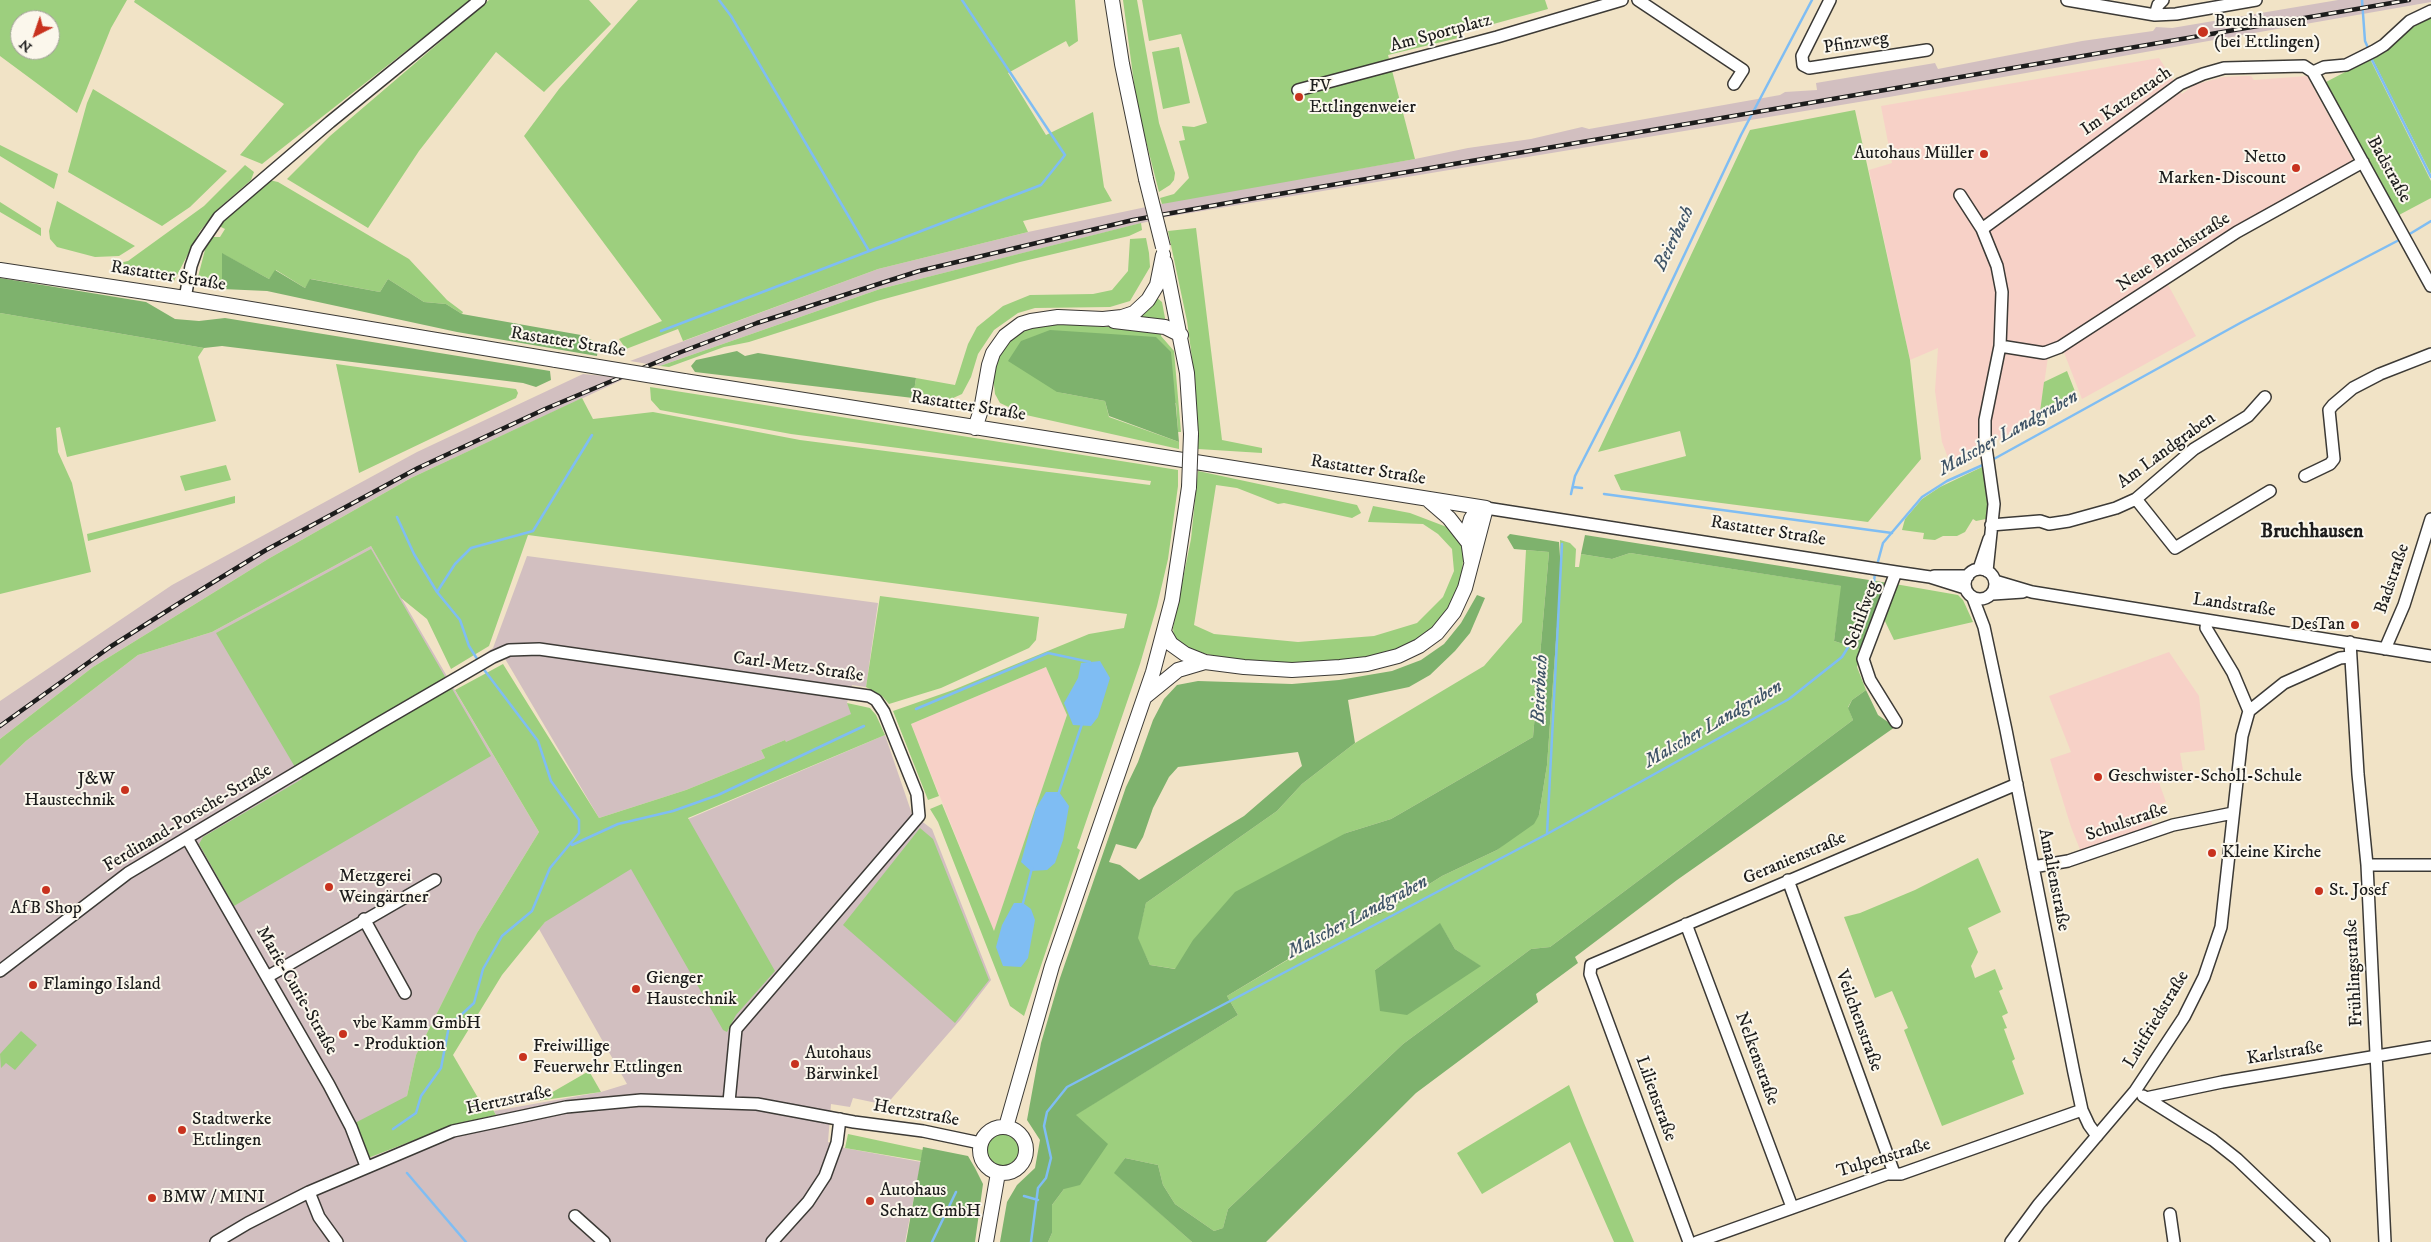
<!DOCTYPE html>
<meta charset="utf-8">
<style>
body{margin:0}
#map{position:relative;width:2431px;height:1242px;overflow:hidden;background:#f1e3c6;font-family:"IM FELL DW Pica",serif}
canvas{display:block}
.north{position:absolute;left:10px;top:10px;width:50px;height:50px;box-sizing:border-box;background:#fbf7ec;border:1px solid #a29f99;border-radius:50%;rotate:221deg;font-size:14px;font-weight:700;line-height:20px;text-align:center;color:#1c1c1c}
.north::after{content:'';display:block;margin:auto;width:18px;height:22px;background:#c8321e;clip-path:polygon(50% 0,100% 100%,50% 72%,0 100%)}
</style>
<div id="map">
<canvas width="2431" height="1242"></canvas>
<div class="north">N</div>
</div>
<script>
const ctx = document.querySelector('canvas').getContext('2d');
ctx.lineJoin = 'round';
function fillPath(path, color) { ctx.fillStyle = color; ctx.fill(path, 'evenodd'); }
const poly = rows => new Path2D(rows.map(r => 'M' + r).join(''));
function stroke(path, color, width, dash) { ctx.strokeStyle = color; ctx.lineWidth = width; ctx.lineCap = dash ? 'butt' : 'round'; ctx.setLineDash(dash || []); ctx.stroke(path); }
function label(font, color, halo, rows, align = 'center') {
  ctx.font = font + ' "IM FELL DW Pica",serif'; ctx.lineWidth = 4; ctx.setLineDash([]); ctx.textBaseline = 'middle'; ctx.strokeStyle = halo; ctx.fillStyle = color; for (const [text, x, y, turn = 0] of rows) {
    ctx.save(); ctx.translate(x, y); ctx.rotate((+turn || 0) * Math.PI / 180); ctx.textAlign = isNaN(turn) ? turn : align; if (halo) ctx.strokeText(text, 0, 0); ctx.fillText(text, 0, 0); ctx.restore();
  }
}
fillPath(poly([
 [2159,58,2182,94,2194,85,2223,77,2244,76,2251,76,2254,80,2307,76,2353,160,2234,228,2166,281,2196,336,2082,399,2063,350,2048,357,2039,419,1950,463,1942,442,1935,391,1938,348,1910,360,1869,170,1892,163,1881,106],
 [2169,652,2199,696,2205,750,2180,753,2183,770,2157,777,2166,802,2148,809,2153,827,2081,852,2071,827,2050,759,2071,752,2049,696],
 [1046,667,1067,715,994,932,911,724]
]), '#f7d1c7');
fillPath(poly([
 [2338,0,2431,0,2431,2,1889,97,1166,217,880,289,660,366,630,361,878,269,1028,232,1198,196,1415,159,1468,148,1531,139,1582,127,1589,129,1780,95,1785,92,1817,90,1816,83,1935,63,1938,69,2082,41,2153,31,2156,27,2172,28],
 [583,374,626,378,411,478,268,559,93,667,0,739,0,701,172,585,417,452],
 [371,546,448,678,493,648,527,556,878,603,866,687,852,685,847,703,852,714,786,743,785,740,761,750,765,758,686,790,599,818,504,657,453,687,539,832,477,933,416,1055,407,1096,369,1158,456,1124,496,1115,494,1111,601,1092,627,1084,539,929,597,858,885,735,912,814,932,829,991,980,961,1019,886,1105,853,1098,850,1107,831,1104,828,1142,845,1148,921,1162,905,1242,0,1242,0,766,26,741,138,655,212,632]
]), '#d2bfc0');
fillPath(poly([
 [0,0,127,0,111,28,77,113,0,56],
 [20,20,50,20,50,50,20,50],
 [135,0,471,0,262,164,240,155,284,104,134,2],
 [489,0,589,0,611,24,544,92,496,52,419,151,368,228,287,179,330,136],
 [638,0,1075,0,1078,41,1069,47,1066,41,1008,73,1046,135,1093,112,1104,187,1112,201,1023,221,1028,232,878,269,683,341,678,329,626,349,619,339,662,321,524,136,559,89],
 [1123,0,1137,0,1159,123,1175,173,1174,180,1170,185,1159,192,1137,106],
 [1142,0,1545,0,1548,9,1457,34,1458,38,1388,55,1415,159,1162,204,1160,198,1174,194,1189,178,1179,141,1185,140,1182,126,1194,127,1207,123,1181,34,1149,41],
 [2431,6,2431,174,2372,58],
 [1179,47,1190,103,1163,109,1152,52],
 [2370,59,2431,181,2431,198,2399,215,2326,82],
 [93,89,227,171,190,207,162,226,68,172,87,103],
 [1855,110,1910,360,1921,459,1868,522,1621,490,1614,475,1686,456,1680,431,1598,452,1750,130],
 [0,145,58,174,54,189,0,156],
 [245,165,254,172,251,180,219,208,200,231,174,281,129,274,115,264,128,261,204,206],
 [269,180,278,182,409,259,447,300,463,312,462,314,446,304,424,302,388,279,380,292,311,279,305,288,276,270,269,279,223,254,222,289,201,286,198,277,207,242,210,237,220,237,225,229,219,226,223,220],
 [57,201,135,246,119,256,95,257,57,247,50,239,49,231],
 [0,202,41,228,41,236,0,212],
 [1141,223,1142,230,1129,236,1020,262,877,301,749,342,724,347,669,367,660,366,880,289],
 [1196,228,1222,440,1262,448,1262,453,1198,449,1195,380,1187,321,1168,231],
 [1146,238,1149,253,1150,267,1130,301,1110,307,1035,308,1018,313,994,330,978,354,971,377,962,394,951,399,913,398,916,378,955,385,968,344,977,327,1003,306,1030,295,1093,294,1112,290,1128,271,1130,239],
 [1156,297,1162,302,1165,318,1164,323,1133,318],
 [0,313,204,348,198,357,216,421,67,457,60,427,56,428,58,452,72,483,91,572,0,594],
 [1059,324,1161,330,1161,336,1174,351,1181,432,1178,432,1176,403,1057,392,1105,401,1109,417,1179,442,1179,449,1026,415,1000,403,995,394,993,376,995,364,1005,345,1019,331,1041,325],
 [336,364,516,389,518,393,516,398,359,473],
 [2067,371,2078,399,2076,402,2039,419,2044,382],
 [650,387,1178,470,1178,486,1168,559,1157,606,1140,664,1077,848,1080,850,1024,1016,1010,1006,938,822,930,809,942,804,994,931,1067,715,1046,667,911,724,939,796,928,800,893,711,953,690,1089,634,1124,628,1127,614,528,535,489,646,451,669,427,619,401,598,371,546,212,632,138,655,26,741,0,766,0,739,93,667,268,559,411,478,582,398,593,419,653,412,800,440,1150,485,1151,481,791,434,660,410,651,400],
 [226,465,231,480,185,491,180,476],
 [1982,467,1989,491,1989,512,1986,519,1976,521,1973,519,1965,532,1957,536,1943,536,1935,540,1923,539,1924,533,1902,530,1905,519,1922,499,1940,487],
 [1198,471,1357,505,1361,513,1352,518,1284,503,1278,504,1237,488,1216,485,1194,625,1214,634,1298,642,1374,636,1417,623,1443,597,1454,571,1452,549,1438,534,1423,524,1368,522,1373,506,1410,513,1452,529,1464,549,1462,573,1453,602,1432,629,1402,648,1372,657,1304,664,1262,662,1220,657,1181,648,1174,639,1173,628,1191,539],
 [235,496,235,503,88,541,87,534],
 [1560,540,1570,543,1576,549,1575,567,1579,567,1581,554,1612,559,1630,553,1842,586,1834,641,1862,650,1857,667,1866,690,1852,700,1848,707,1853,720,1550,947,1531,949,1403,1044,1228,1209,1223,1228,1214,1231,1175,1204,1163,1185,1158,1165,1125,1158,1115,1173,1192,1242,1048,1242,1052,1233,1052,1205,1064,1189,1075,1115,1238,1015,1227,996,1316,943,1385,912,1442,876,1497,850,1539,815,1547,765,1561,571],
 [1440,924,1455,949,1480,966,1375,970],
 [371,549,491,756,234,906,199,844,203,837,302,779,216,633],
 [1526,550,1549,552,1533,737,1391,819,1346,833,1176,969,1150,965,1137,938,1146,903,1277,811,1302,784,1355,743,1484,666,1522,622],
 [1895,584,1958,595,1963,600,1973,622,1894,640,1883,617],
 [880,596,1039,617,1036,640,1029,648,941,688,889,704,882,696,866,687],
 [503,664,599,818,686,790,765,758,761,750,785,740,786,742,851,714,847,703,870,708,876,715,885,735,688,818,775,971,736,1015,727,1032,723,1030,631,869,545,922,502,975,453,1055,481,1103,489,1103,496,1115,456,1124,368,1158,353,1124,407,1096,416,1055,477,933,539,832,455,690],
 [920,828,933,839,989,980,955,1023,843,925],
 [1978,858,2001,912,1968,928,1978,952,1971,966,1975,978,1995,969,2003,989,1999,991,2008,1013,2002,1016,2007,1028,2004,1029,2015,1059,2012,1061,2024,1094,1942,1126,1904,1030,1908,1028,1892,991,1875,998,1844,917,1860,913,1915,890],
 [21,1031,37,1045,15,1070,6,1063,1,1068,0,1054],
 [589,1071,601,1092,537,1101],
 [1569,1085,1584,1123,1634,1242,1614,1242,1570,1142,1482,1194,1457,1153],
 '984 1150a18 18 0 1 1 36 0a18 18 0 1 1-36 0Z',
 [848,1134,923,1150,921,1161,845,1148]
]), '#9dcf7e');
fillPath(poly([
 [222,253,269,279,275,270,305,288,310,279,380,292,388,279,424,302,446,304,462,314,581,335,592,340,598,348,597,356,457,332,267,291,222,289],
 [0,278,146,302,175,319,199,321,225,318,550,371,551,380,536,387,523,383,222,346,204,348,0,313],
 [1050,330,1156,337,1171,352,1179,442,1109,416,1105,401,1057,392,1008,361,1021,341],
 [737,351,745,356,758,353,916,378,913,398,695,372,691,366,696,360],
 [1510,534,1559,542,1561,571,1547,765,1539,815,1534,824,1497,850,1442,876,1385,912,1315,943,1227,996,1238,1015,1076,1115,1108,1144,1080,1185,1064,1189,1052,1205,1052,1233,1048,1242,1000,1242,1007,1202,1017,1185,1035,1168,1040,1140,1027,1120,1041,1043,1060,978,1126,787,1138,762,1153,720,1164,699,1177,685,1198,681,1292,684,1339,680,1392,671,1421,660,1444,644,1461,623,1477,595,1485,598,1470,633,1455,651,1430,675,1409,687,1348,700,1355,743,1302,784,1277,811,1146,903,1138,938,1150,965,1175,969,1193,940,1235,892,1346,833,1391,819,1533,737,1549,552,1514,549,1507,537],
 [1298,752,1302,766,1244,816,1139,880,1120,865,1109,862,1116,844,1136,849,1143,837,1153,808,1169,777,1178,767],
 [1585,535,1888,583,1862,650,1834,641,1841,586,1630,553,1612,559,1581,554],
 [1866,690,1878,715,1895,727,1677,880,1575,957,1578,963,1536,994,1538,1002,1416,1093,1266,1242,1192,1242,1114,1173,1125,1158,1158,1165,1163,1185,1175,1204,1214,1231,1223,1228,1228,1209,1403,1044,1531,949,1550,947,1853,720,1848,708,1852,700],
 [1440,923,1455,949,1481,966,1407,1015,1380,1011,1375,970],
 [923,1147,968,1156,975,1168,983,1184,975,1242,906,1242]
]), '#7eb26d');
fillPath(poly([
 [1100,661,1110,678,1098,717,1091,726,1073,725,1064,703,1078,678,1081,663],
 [1046,792,1059,792,1069,806,1063,840,1055,863,1047,870,1031,871,1021,862,1036,808],
 [1014,903,1023,903,1031,909,1035,920,1028,958,1021,967,1003,966,996,947,1002,925]
]), '#7fbdf3');
stroke(poly([
 [719,0,731,16,869,251],
 [2362,0,2365,41,2369,50],
 [2370,56,2431,177],
 [2408,235,2431,221],
 [661,331,1041,185,1065,155,962,0],
 [1992,460,2242,322,2401,239],
 [1573,487,1582,488],
 [1571,494,1575,476,1636,357,1741,135,1812,0],
 [1604,494,1892,533],
 [397,517,414,554,437,592,460,620,469,646,479,662],
 [1877,565,1883,543,1922,497,1947,481,1985,464],
 [437,592,455,564,471,548,533,531,592,435],
 [916,709,1048,653,1090,662,1090,664],
 [1058,795,1082,724],
 [1547,834,1562,544],
 [572,845,618,824,673,811,718,795,864,726],
 [1023,903,1032,868],
 [393,1129,416,1113,421,1096,441,1068,449,1026,474,1003,483,969,502,936,532,911,550,868,579,833,579,820,551,781,538,741,482,667],
 [407,1173,466,1242],
 [1024,1196,1038,1200],
 [932,1242,956,1192],
 [1031,1242,1038,1188,1046,1178,1051,1158,1044,1126,1047,1112,1067,1087,1547,834,1789,699,1842,657,1860,628,1873,593,1875,572]
]), '#7fbdf3', 2.5);
const minor = poly([
 [1638,0,1743,70,1734,84],
 [1830,0,1802,56,1803,65,1809,68,1927,50],
 [2067,0,2155,15,2176,14,2256,0],
 [2155,15,2158,5,2163,0],
 [2313,72,2324,67,2346,65,2374,51,2384,45,2410,21,2431,11],
 [1298,90,1497,37,1622,0],
 [1960,195,1982,229,1997,266,2002,292,2000,346,1985,420,1985,440,1994,504,1987,571],
 [1982,229,2180,84,2203,74,2224,68,2304,66,2313,72,2431,286],
 [185,298,191,266,197,249,219,217,330,122,480,0],
 [2000,346,2044,353,2060,347,2237,232,2363,162],
 [2305,476,2330,464,2334,459,2329,410,2333,405,2353,388,2380,374,2431,354],
 [2136,499,2175,548,2270,491],
 [1486,508,1896,572,1930,577,1965,588],
 [1991,525,2040,521,2049,524,2069,521,2116,508,2136,499,2194,449,2248,416,2265,397],
 '1965 584a15 15 0 1 1 30 0a15 15 0 1 1-30 0Z',
 [1979,569,1989,539],
 [1934,576,1968,576],
 [1995,581,2032,592,2431,656],
 [1993,594,2023,592],
 [1973,598,1984,627,2006,730,2074,1073,2082,1110,2089,1125,2097,1136],
 [2207,620,2206,628,2233,673,2249,711],
 [2350,642,2358,774,2367,865,2385,1242],
 [2385,649,2404,605,2431,519],
 [1896,722,1870,680,1863,659,1896,572],
 [187,838,329,1085,351,1127,366,1166],
 [2367,865,2431,865],
 [2033,867,2068,861,2173,825,2233,813],
 [1788,880,1894,1173],
 [364,919,405,993],
 [1686,924,1792,1207],
 [0,971,128,873,376,725,493,657,509,650,539,649,869,696,876,700,884,712,917,794,919,816,736,1029,729,1102],
 [267,977,435,880],
 [2143,1096,2213,1140,2237,1159,2324,1242],
 [2146,1098,2222,1082,2431,1047],
 [309,1192,319,1217,337,1242],
 [2170,1214,2174,1242],
 [575,1216,604,1242],
 [216,1242,248,1223,309,1192,453,1131,566,1107,641,1100,757,1104,854,1122,923,1131,980,1143],
 [772,1242,808,1202,825,1176,837,1143,840,1119],
 [1689,1242,1590,974,1591,965,2017,784],
 [1697,1242,1887,1174,1901,1174,2082,1110],
 [2011,1242,2039,1204,2135,1091,2184,1017,2204,977,2221,927,2242,736,2249,711,2284,683,2340,658,2350,657]
]);
const major = poly([
 [1112,0,1122,64,1146,179],
 [1165,262,1187,373,1191,434],
 [0,270,185,298,556,360],
 [1114,321,1165,327,1181,335],
 [684,381,1486,508,1465,588,1454,612,1437,633,1419,646,1398,656,1367,664,1340,667,1292,670,1244,667,1205,662,1185,654,1171,644,1164,632],
 [975,428,981,410,989,365,993,353,1005,336,1021,324,1031,321,1058,317,1103,319,1122,317,1134,313,1148,300,1157,285,1163,255],
 [1427,499,1449,518,1467,541],
 [1471,561,1467,532,1471,519,1479,507],
 [1146,696,1178,670,1205,662],
 '980 1150a23 23 0 1 1 46 0a23 23 0 1 1-46 0Z',
 [1006,1127,1052,966,1153,672,1172,600,1189,487],
 [986,1242,998,1173]
]);
stroke(minor, '#3c3a36', 14);
stroke(major, '#3c3a36', 16);
stroke(minor, '#fff', 11);
stroke(major, '#fff', 14);
const rail = poly([
 [0,726,110,647,181,602,266,550,418,468,545,409,681,352,757,323,919,271,1133,220,1244,200,2409,0]
]);
stroke(rail, '#1c1c1c', 4.5);
stroke(rail, '#fbf7ec', 2.5, [8]);
const majorBridge = poly([
 [1146,179,1163,247],
 [556,360,684,381],
 [1189,487,1191,434]
]);
stroke(majorBridge, '#3c3a36', 16, []);
stroke(majorBridge, '#fff', 14);
for (const [x, y, r, color] of [
 [2203,32,6,"#c8321e"],
 [1299,97,5,"#c8321e"],
 [1984,154,5,"#c8321e"],
 [2296,168,5,"#c8321e"],
 [2355,625,5,"#c8321e"],
 [2098,777,5,"#c8321e"],
 [125,790,5,"#c8321e"],
 [2212,853,5,"#c8321e"],
 [329,887,5,"#c8321e"],
 [46,890,5,"#c8321e"],
 [2319,891,5,"#c8321e"],
 [33,985,5,"#c8321e"],
 [636,989,5,"#c8321e"],
 [343,1034,5,"#c8321e"],
 [523,1057,5,"#c8321e"],
 [795,1064,5,"#c8321e"],
 [182,1130,5,"#c8321e"],
 [152,1198,5,"#c8321e"],
 [870,1201,5,"#c8321e"]
]) { const dot = new Path2D(); dot.arc(x, y, r, 0, 2 * Math.PI); ctx.fillStyle = color; ctx.fill(dot); stroke(dot, '#fbf7ec', 2); }
label('18px', '#1c1c1c', '#fbf7ec', [
 ["Bruchhausen",2214,22],
 ["(bei Ettlingen)",2214,43],
 ["FV",1309,87],
 ["Ettlingenweier",1309,108],
 ["Autohaus Müller",1974,154,"right"],
 ["Netto",2286,158,"right"],
 ["Marken-Discount",2286,179,"right"],
 ["DesTan",2345,625,"right"],
 ["Geschwister-Scholl-Schule",2108,777],
 ["J&W",115,780,"right"],
 ["Haustechnik",115,801,"right"],
 ["Kleine Kirche",2222,853],
 ["Metzgerei",339,877],
 ["Weingärtner",339,898],
 ["St. Josef",2329,891],
 ["AfB Shop",46,909,"center"],
 ["Gienger",646,979],
 ["Haustechnik",646,1000],
 ["Flamingo Island",43,985],
 ["vbe Kamm GmbH",353,1024],
 ["- Produktion",353,1045],
 ["Freiwillige",533,1047],
 ["Feuerwehr Ettlingen",533,1068],
 ["Autohaus",805,1054],
 ["Bärwinkel",805,1075],
 ["Stadtwerke",192,1120],
 ["Ettlingen",192,1141],
 ["Autohaus",880,1191],
 ["Schatz GmbH",880,1212],
 ["BMW / MINI",162,1198]
], 'left');
label('18px', '#1c1c1c', '#fbf7ec', [
 ["Am Sportplatz",1441,34,-15],
 ["Pfinzweg",1856,44,-9],
 ["Im Katzentach",2127,102,-35],
 ["Badstraße",2388,170,61],
 ["Neue Bruchstraße",2174,253,-33],
 ["Rastatter Straße",168,277,9],
 ["Rastatter Straße",568,343,9],
 ["Rastatter Straße",968,407,9],
 ["Am Landgraben",2167,451,-36],
 ["Rastatter Straße",1368,471,9],
 ["Rastatter Straße",1768,532,9],
 ["Badstraße",2393,579,-71],
 ["Landstraße",2234,606,8],
 ["Schilfweg",1863,615,-70],
 ["Carl-Metz-Straße",798,668,8],
 ["Ferdinand-Porsche-Straße",188,819,-31],
 ["Schulstraße",2127,823,-19],
 ["Geranienstraße",1795,859,-23],
 ["Amalienstraße",2053,880,79],
 ["Frühlingstraße",2355,973,-93],
 ["Marie-Curie-Straße",296,991,60],
 ["Luitfriedstraße",2157,1020,-59],
 ["Veilchenstraße",1858,1021,70],
 ["Karlstraße",2285,1054,-9],
 ["Nelkenstraße",1756,1059,70],
 ["Lilienstraße",1655,1099,70],
 ["Hertzstraße",509,1101,-12],
 ["Hertzstraße",916,1114,10],
 ["Tulpenstraße",1884,1159,-17]
]);
label('italic 19px', '#3f5467', '#fbf7ec', [
 ["Beierbach",1675,239,-64],
 ["Malscher Landgraben",2009,434,-29],
 ["Beierbach",1541,689,-87],
 ["Malscher Landgraben",1714,725,-30],
 ["Malscher Landgraben",1358,918,-28]
]);
label('bold 20px', '#1c1c1c', '#fbf7ec', [
 ["Bruchhausen",2312,533]
]);
</script>
